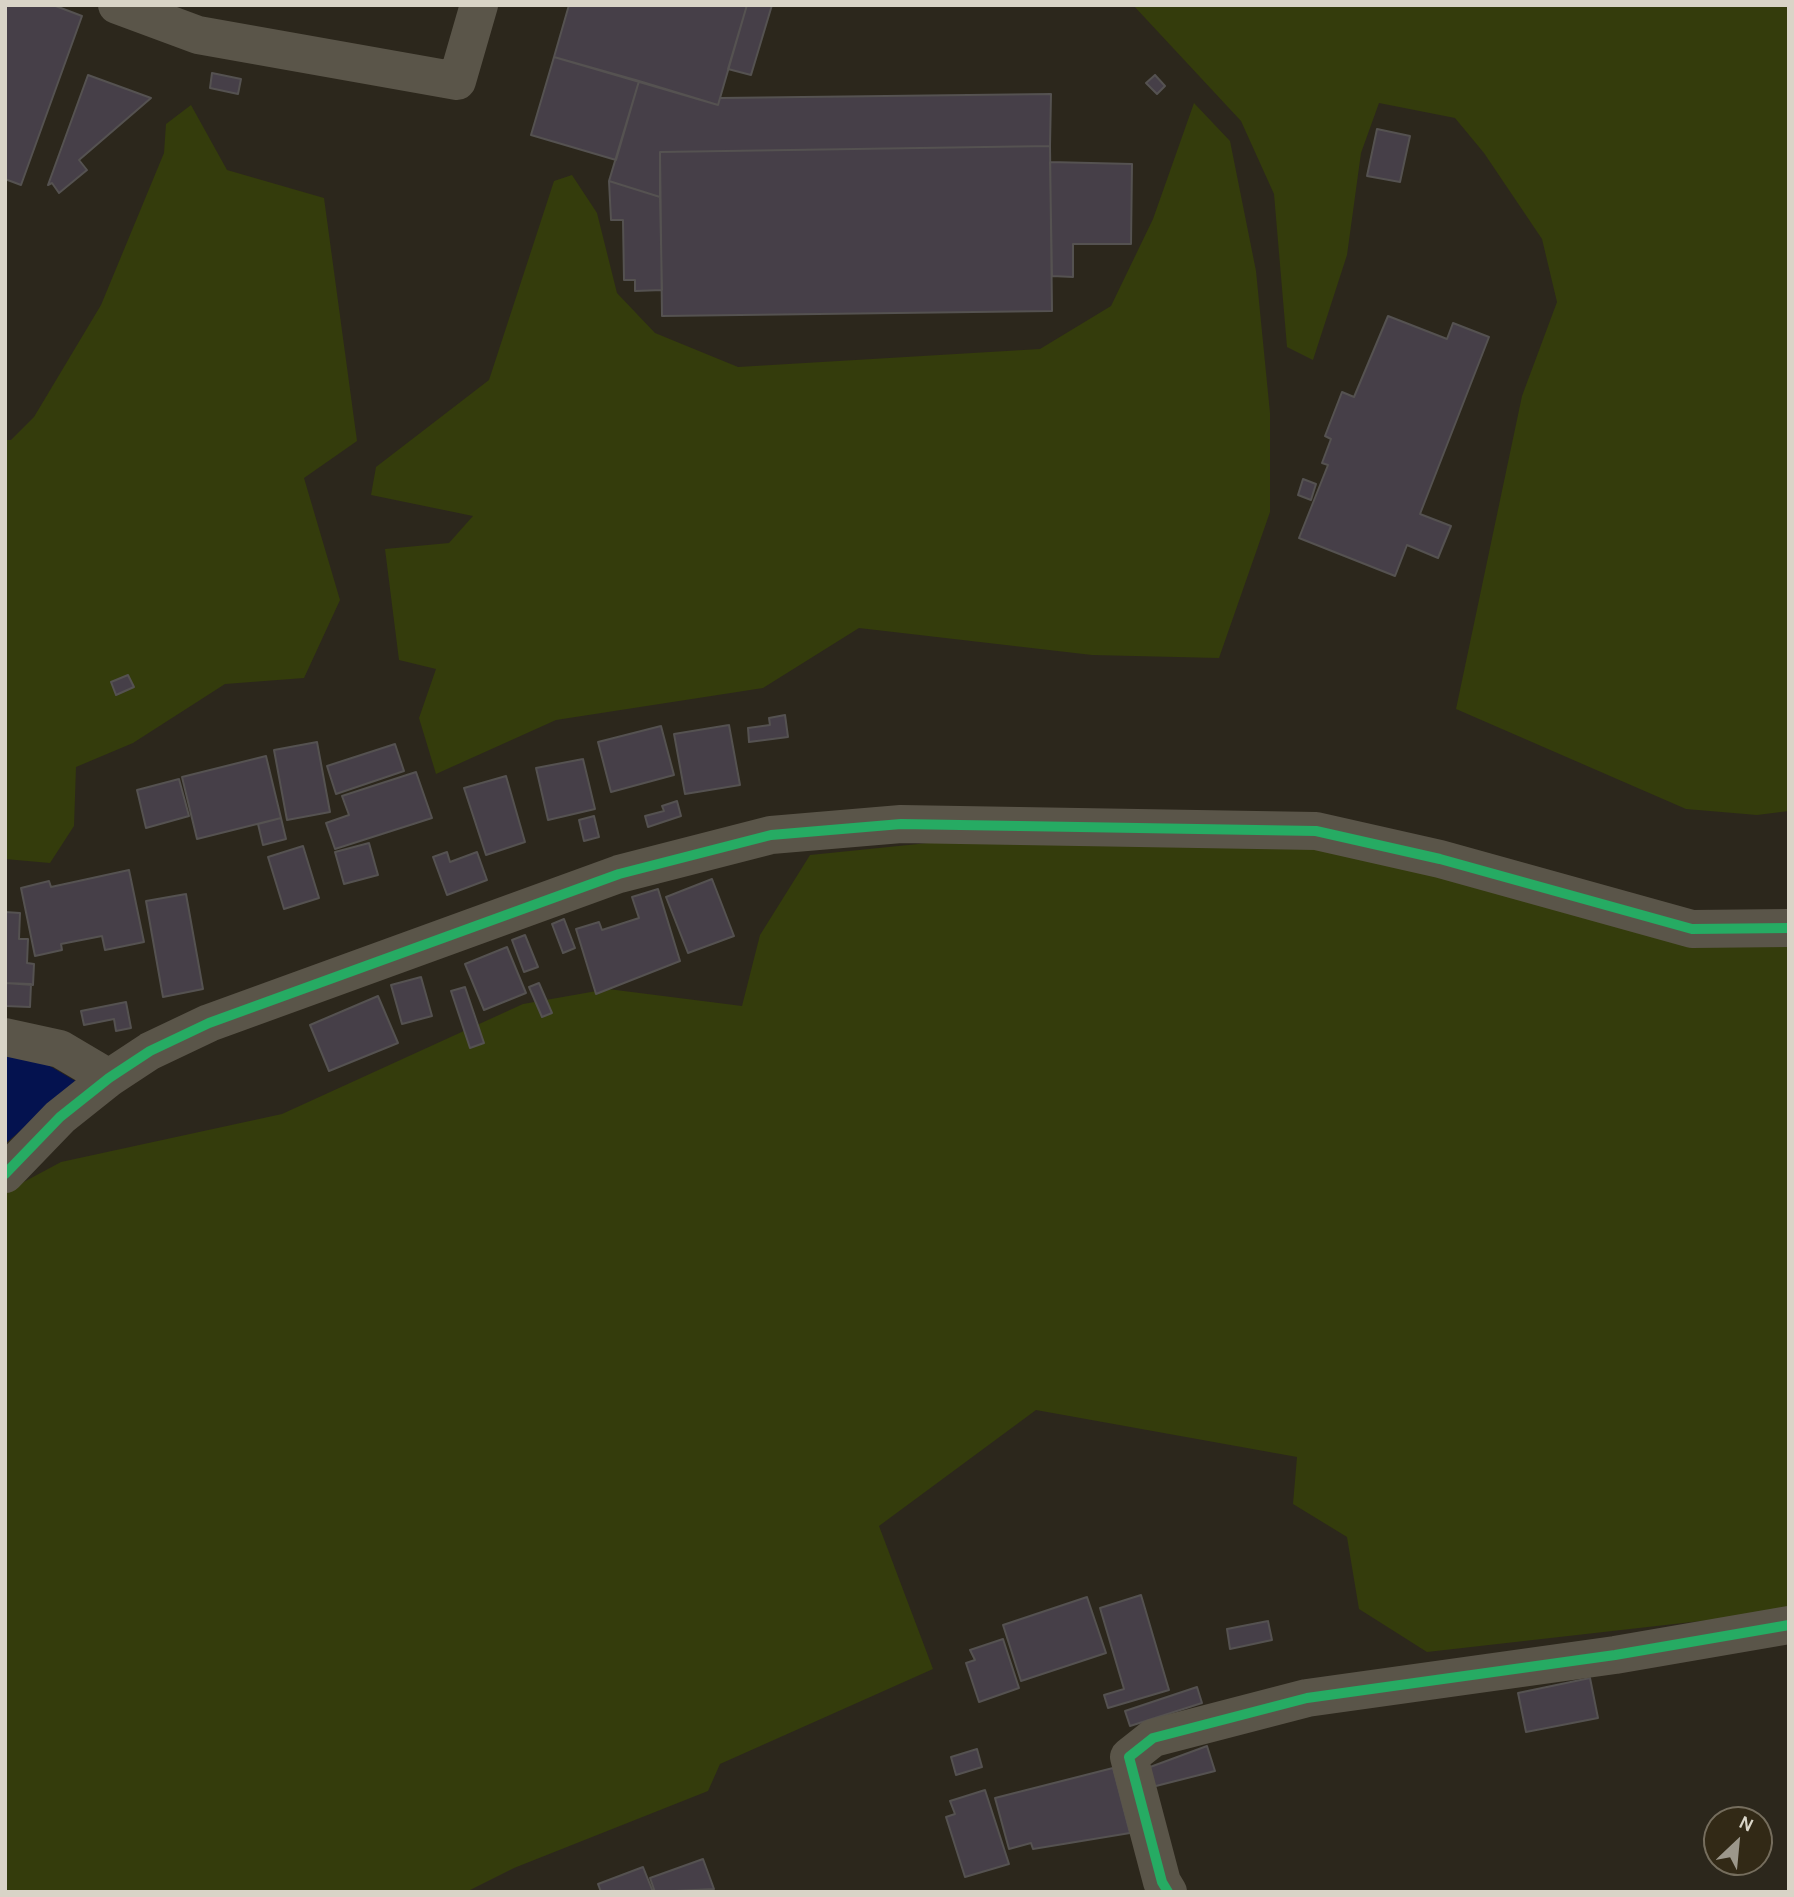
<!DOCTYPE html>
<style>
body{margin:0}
#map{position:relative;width:1794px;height:1897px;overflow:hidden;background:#2c271c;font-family:Karla,sans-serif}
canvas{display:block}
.frame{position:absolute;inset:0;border:7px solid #d9d4c7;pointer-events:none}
.north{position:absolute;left:1703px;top:1806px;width:70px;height:70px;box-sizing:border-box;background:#322916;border:2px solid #756d5d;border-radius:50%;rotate:26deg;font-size:19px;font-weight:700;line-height:28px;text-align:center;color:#d9d4c7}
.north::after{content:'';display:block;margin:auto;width:24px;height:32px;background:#9c978b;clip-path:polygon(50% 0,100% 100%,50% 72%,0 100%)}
</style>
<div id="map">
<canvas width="1794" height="1897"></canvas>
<div class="frame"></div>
<div class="north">N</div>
</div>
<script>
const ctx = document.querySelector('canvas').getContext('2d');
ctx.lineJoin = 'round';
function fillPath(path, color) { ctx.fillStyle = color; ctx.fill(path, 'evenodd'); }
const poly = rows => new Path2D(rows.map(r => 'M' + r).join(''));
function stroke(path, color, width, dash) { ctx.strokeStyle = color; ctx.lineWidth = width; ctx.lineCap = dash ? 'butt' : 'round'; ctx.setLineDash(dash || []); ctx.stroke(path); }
fillPath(poly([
 [1133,5,1789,5,1789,811,1757,815,1686,809,1456,709,1522,396,1557,302,1542,239,1484,153,1455,118,1379,103,1361,153,1347,255,1313,360,1287,347,1274,194,1241,121],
 [1194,103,1230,141,1256,271,1270,413,1270,512,1219,658,1092,655,859,628,763,688,556,720,436,774,419,718,436,669,399,660,385,549,449,543,473,516,371,495,376,467,489,380,554,181,572,175,597,213,617,293,655,333,738,367,1040,349,1111,306,1153,219],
 [191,105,227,170,324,198,357,441,304,478,340,600,304,678,225,684,133,743,76,767,74,826,50,863,5,859,5,440,11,440,34,417,101,305,164,153,166,124],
 [997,836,1316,836,1789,933,1789,1611,1427,1652,1359,1609,1347,1537,1293,1504,1297,1457,1036,1410,879,1526,933,1669,720,1764,708,1791,514,1868,466,1892,5,1892,5,1192,61,1162,282,1114,523,1004,608,989,742,1006,760,935,810,855]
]), '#343c0c');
fillPath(poly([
 [5,1052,26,1052,77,1082,5,1144]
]), '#04124f');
const building = poly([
 [5,5,53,5,82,16,21,185,5,179,5,5],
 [569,5,747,5,718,105,554,57,569,5],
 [747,5,772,5,751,75,728,69,747,5],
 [554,57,639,81,616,160,531,135,554,57],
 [212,73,241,79,238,94,210,88,212,73],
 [88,75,151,98,79,160,87,170,59,193,52,183,48,185,88,75],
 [1155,75,1165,86,1157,94,1146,83,1155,75],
 [639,81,718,105,720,98,1051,94,1050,146,660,152,660,197,609,181,639,81],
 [1377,129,1410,136,1400,182,1367,176,1377,129],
 [1050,146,1052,311,662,316,660,152,1050,146],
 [1050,162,1132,164,1131,244,1073,244,1073,277,1052,276,1050,162],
 [609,181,660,197,662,290,635,291,635,280,624,280,623,220,611,220,609,181],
 [1388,316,1447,339,1453,323,1489,337,1420,514,1451,526,1438,558,1407,545,1395,576,1299,538,1328,465,1322,463,1331,439,1325,436,1342,392,1354,397,1388,316],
 [1303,479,1316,484,1311,500,1298,495,1303,479],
 [128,675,134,687,116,695,111,682,128,675],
 [785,715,788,737,749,742,748,728,770,725,769,718,785,715],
 [729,725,740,785,685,794,674,734,729,725],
 [661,726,674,775,611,792,598,742,661,726],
 [317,742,330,812,287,820,274,750,317,742],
 [395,744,404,771,336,794,327,766,395,744],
 [266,756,281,818,197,839,182,777,266,756],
 [583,759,595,809,548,820,536,768,583,759],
 [416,772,432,818,335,849,326,823,349,815,342,796,416,772],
 [506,776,525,842,486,855,464,788,506,776],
 [179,779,189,816,146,828,137,790,179,779],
 [677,801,681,816,648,827,645,816,664,811,662,806,677,801],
 [594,816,599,837,584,841,579,820,594,816],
 [281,818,286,839,263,845,258,824,281,818],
 [369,843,378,875,344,884,335,852,369,843],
 [303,846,319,898,284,909,268,857,303,846],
 [447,852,450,862,477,852,487,880,447,895,433,857,447,852],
 [129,870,144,942,105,950,102,936,61,944,62,950,35,956,21,888,49,881,51,887,129,870],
 [712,879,734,936,688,953,666,897,712,879],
 [658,889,680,961,596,994,576,929,599,922,602,930,639,918,632,897,658,889],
 [186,894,203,989,163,997,146,901,186,894],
 [5,912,20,913,19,939,28,939,27,963,34,964,33,985,5,983,5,912],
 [564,919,575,948,563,953,552,924,564,919],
 [525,935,538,967,524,972,512,940,525,935],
 [507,947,526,993,484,1010,465,964,507,947],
 [421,977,432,1016,402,1024,391,985,421,977],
 [5,983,31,984,30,1007,5,1006,5,983],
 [539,983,552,1013,542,1017,529,987,539,983],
 [465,987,484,1043,470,1048,451,991,465,987],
 [378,996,398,1043,329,1071,310,1025,378,996],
 [126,1002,131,1028,116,1031,114,1019,84,1025,81,1011,126,1002],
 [1141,1595,1169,1690,1108,1708,1104,1695,1124,1689,1100,1608,1141,1595],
 [1087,1597,1106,1653,1021,1681,1003,1625,1087,1597],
 [1268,1621,1272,1640,1230,1649,1227,1629,1268,1621],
 [1003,1639,1019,1688,979,1702,966,1663,975,1660,970,1650,1003,1639],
 [1590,1678,1598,1718,1526,1732,1518,1693,1590,1678],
 [1197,1687,1202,1703,1130,1726,1125,1711,1197,1687],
 [1207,1746,1215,1771,1148,1788,1142,1770,1207,1746],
 [977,1749,982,1767,956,1775,951,1757,977,1749],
 [1113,1768,1130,1833,1033,1849,1031,1843,1009,1849,995,1798,1113,1768],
 [985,1790,1009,1864,965,1877,946,1817,955,1814,950,1801,985,1790],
 [703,1859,714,1889,655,1892,650,1878,703,1859],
 [643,1867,653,1892,601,1892,598,1884,643,1867]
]);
fillPath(building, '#463f48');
stroke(building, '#555251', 2);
stroke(poly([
 [117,5,198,35,457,81,479,5],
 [5,1037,60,1049,109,1078],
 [5,1174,60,1117,109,1078,150,1051,209,1023,619,874,771,835,901,824,1316,831,1440,859,1692,929,1789,928],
 [1168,1892,1162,1882,1129,1757,1153,1738,1307,1698,1615,1655,1789,1625]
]), '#5a5549', 38);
stroke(poly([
 [5,1174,60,1117,109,1078,150,1051,209,1023,619,874,771,835,901,824,1316,831,1440,859,1692,929,1789,928],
 [1168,1892,1162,1882,1129,1757,1153,1738,1307,1698,1615,1655,1789,1625]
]), '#26ab63', 10);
</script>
